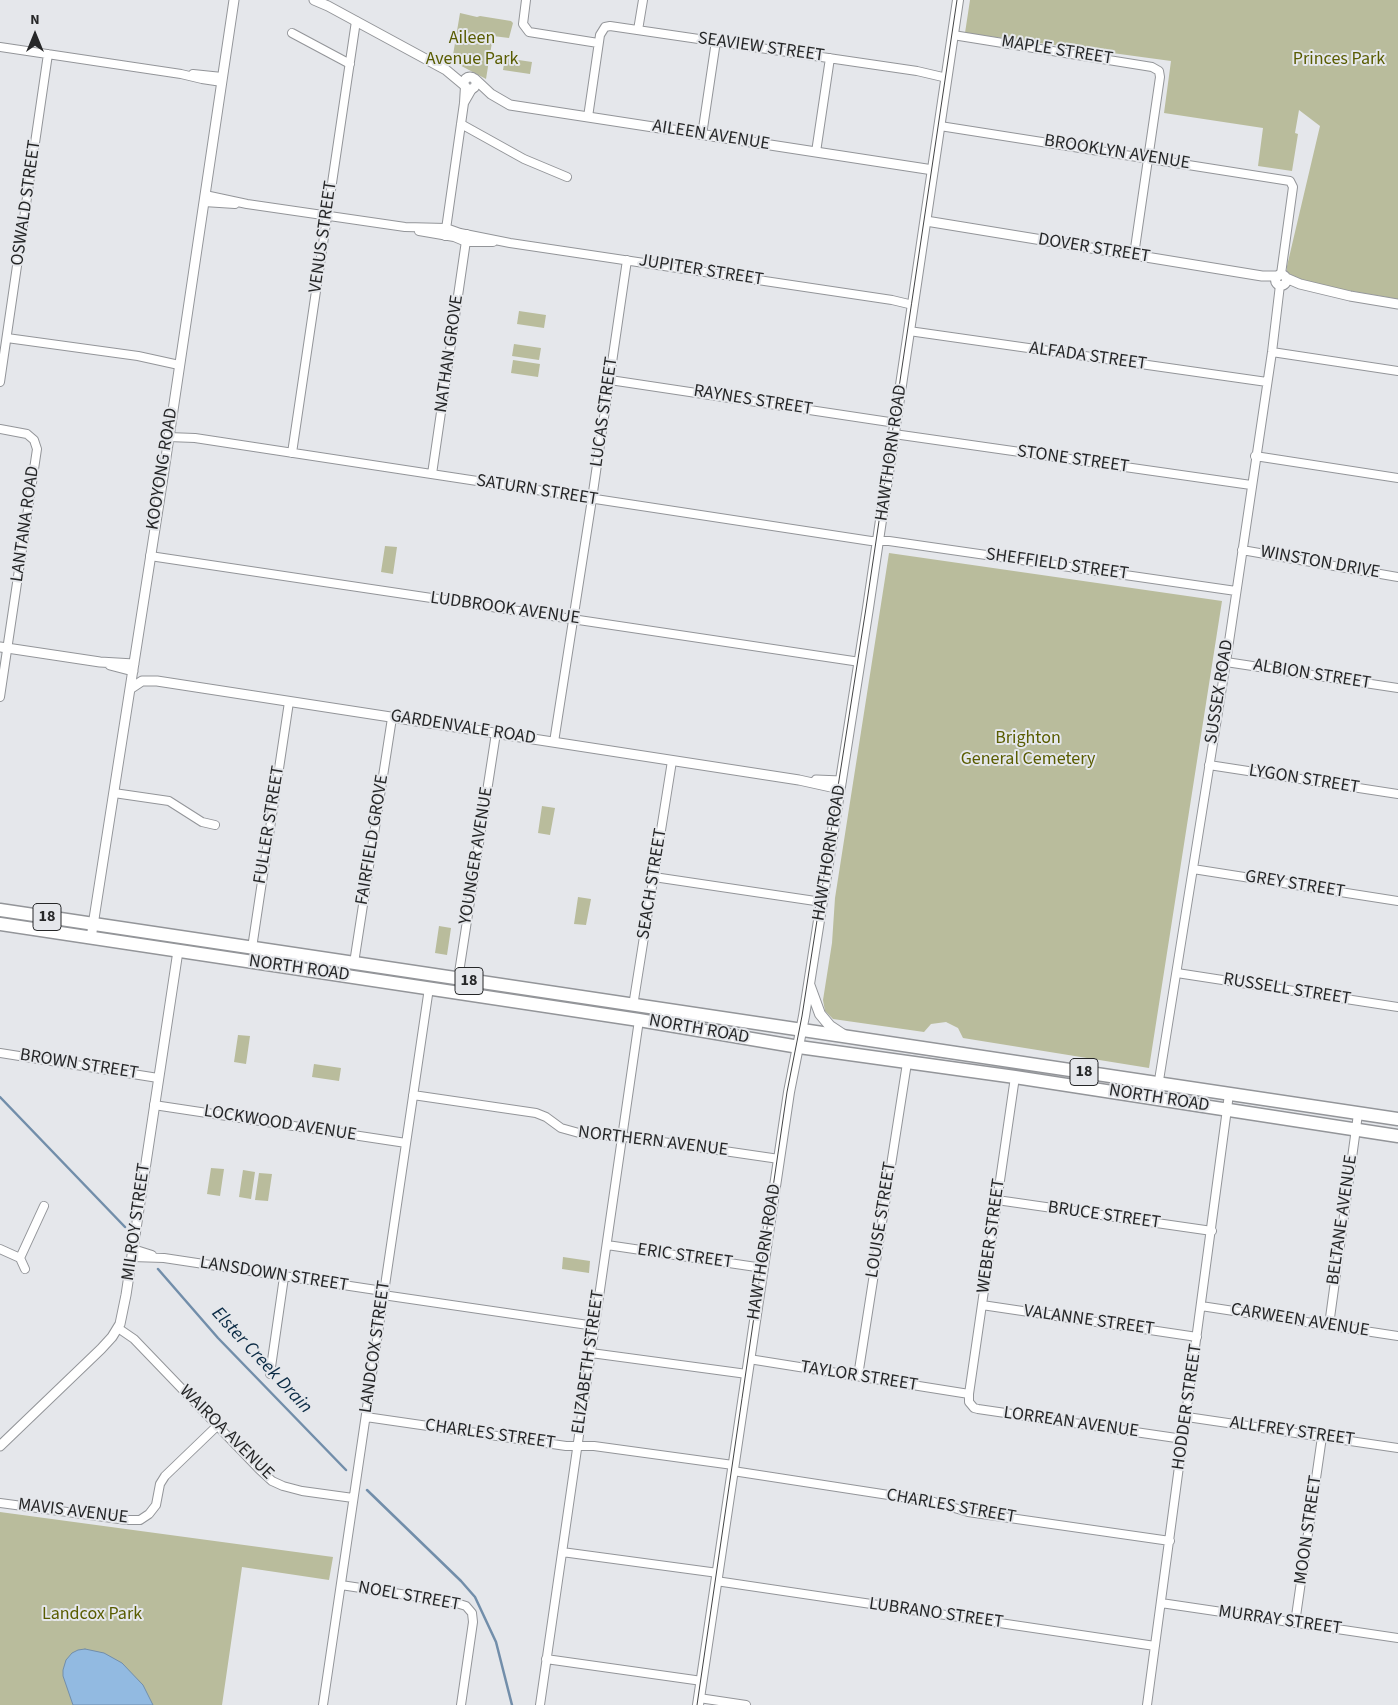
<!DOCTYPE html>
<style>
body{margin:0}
#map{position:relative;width:1398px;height:1705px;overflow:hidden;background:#e5e7eb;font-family:"Source Sans 3",sans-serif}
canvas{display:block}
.north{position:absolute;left:10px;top:10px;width:50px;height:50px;-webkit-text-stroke:4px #e5e7eb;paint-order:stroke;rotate:0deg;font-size:14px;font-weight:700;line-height:20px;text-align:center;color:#262728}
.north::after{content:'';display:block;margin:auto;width:18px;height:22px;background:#262728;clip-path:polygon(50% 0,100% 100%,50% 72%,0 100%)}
</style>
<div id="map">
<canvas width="1398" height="1705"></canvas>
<div class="north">N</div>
</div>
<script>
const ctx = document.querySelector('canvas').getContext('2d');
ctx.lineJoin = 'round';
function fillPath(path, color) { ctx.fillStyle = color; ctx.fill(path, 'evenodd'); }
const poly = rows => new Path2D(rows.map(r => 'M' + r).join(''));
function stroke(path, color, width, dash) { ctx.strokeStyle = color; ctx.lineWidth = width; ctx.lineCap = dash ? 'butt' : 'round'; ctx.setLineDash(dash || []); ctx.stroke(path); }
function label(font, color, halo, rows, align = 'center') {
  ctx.font = font + ' "Source Sans 3",sans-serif'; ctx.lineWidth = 4; ctx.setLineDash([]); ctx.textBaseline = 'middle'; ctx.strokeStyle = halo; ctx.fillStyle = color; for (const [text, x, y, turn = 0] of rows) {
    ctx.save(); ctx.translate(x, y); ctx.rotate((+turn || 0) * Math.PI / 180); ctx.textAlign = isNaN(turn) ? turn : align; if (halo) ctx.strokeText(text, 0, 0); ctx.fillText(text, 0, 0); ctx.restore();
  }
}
fillPath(poly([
 [970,0,1398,0,1398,299,1328,287,1295,278,1287,272,1287,266,1320,126,1299,110,1295,133,1298,134,1292,171,1258,166,1263,128,1164,113,1171,61,965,33],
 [460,13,477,17,480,16,511,21,513,23,509,38,493,36,486,79,452,61],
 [505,58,532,62,530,74,503,70],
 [519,311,546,315,544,328,517,324],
 [514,344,541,348,539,360,512,356],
 [513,360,540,364,538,377,511,373],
 [385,546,397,547,393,574,381,572],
 [889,553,1222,601,1149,1068,963,1038,958,1028,946,1022,931,1024,924,1032,833,1019,825,1011,823,1000,832,943,835,898],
 [542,806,555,808,550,835,538,833],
 [578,897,591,899,586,925,574,924],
 [439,926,451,928,447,955,435,953],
 [238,1035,250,1036,246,1064,234,1062],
 [314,1064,341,1068,339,1081,312,1077],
 [211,1168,224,1169,220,1196,207,1194],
 [243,1170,255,1172,251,1199,239,1197],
 [259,1173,272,1174,268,1201,255,1200],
 [563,1257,590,1261,589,1273,562,1269],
 [0,1512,333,1557,329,1580,242,1567,222,1705,0,1705]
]), '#b9bc9c');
const water = poly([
 [85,1649,104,1653,122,1663,143,1685,153,1705,73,1705,63,1676,63,1670,66,1660,72,1653,78,1650,85,1649]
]);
fillPath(water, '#92bae1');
stroke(water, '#728eaa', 1);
stroke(poly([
 [0,1097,125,1227],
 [158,1269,218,1338,346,1470],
 [367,1490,461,1581,475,1597,496,1642,512,1705]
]), '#728eaa', 2.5);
const minor = poly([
 [526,0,523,24,529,32,598,43],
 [638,30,643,0],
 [292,33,350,64],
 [953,35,1152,67,1159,71,1160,77,1134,255],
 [0,47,181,74,202,79,222,82],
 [193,74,222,77],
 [464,103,472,89],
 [588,117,600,35,605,27,610,26,917,71,947,78],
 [461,124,524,159,567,177],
 [940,126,1290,181,1293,187,1281,274],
 [702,135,716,41],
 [816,152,830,58],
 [205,195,247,204,405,227,446,228,460,233,510,243,892,300,913,305],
 [204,202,235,204],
 [419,231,454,237,466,242,493,242],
 [445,236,464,103,465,86],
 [909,331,1267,382],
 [7,338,138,356,179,365],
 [1272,352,1398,371],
 [610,380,896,423],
 [0,382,48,54],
 [0,429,27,434,34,440,37,449,0,697],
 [894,434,1251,485],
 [168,437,195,438,871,541,889,541,1236,591],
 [292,453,356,21],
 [1255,456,1398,478],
 [432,474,467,234],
 [1242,550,1398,577],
 [150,556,860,662],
 [1226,662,1398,688],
 [554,742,592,499,627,260],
 [1209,765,1398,794],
 [114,793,169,801,202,822,215,825],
 [1193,869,1398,901],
 [654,877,822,902],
 [252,948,289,702],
 [354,963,392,718],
 [1177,973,1398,1007],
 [458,979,496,733],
 [633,1006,672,761],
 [0,1053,158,1078],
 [1015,1077,969,1394,969,1402,974,1408,978,1409,1183,1439],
 [413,1095,536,1113,546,1117,561,1128,579,1133,635,1138,779,1159],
 [1156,1099,1226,662,1272,352,1280,285],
 [154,1105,406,1143],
 [997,1200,1212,1231],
 [607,1245,763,1268],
 [0,1249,20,1258,25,1269],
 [133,1249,152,1255],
 [132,1257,164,1258,383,1291],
 [20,1258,44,1206],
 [383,1295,595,1326],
 [982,1305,1197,1337],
 [1201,1306,1398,1336],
 [1329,1325,1358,1114],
 [118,1328,134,1339,259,1469,272,1481,283,1486,302,1491,353,1498],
 [591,1353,747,1374],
 [749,1359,969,1394],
 [270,1374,284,1277],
 [858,1376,907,1063],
 [366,1417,566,1446,594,1446,733,1465],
 [1187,1417,1398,1448],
 [733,1471,934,1502,968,1512,1170,1541],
 [0,1503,127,1520,140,1520,149,1514,156,1505,160,1484,165,1476,217,1426],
 [562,1552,718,1573],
 [716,1581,1155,1646],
 [341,1585,453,1602,466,1606,472,1613,473,1622,461,1705],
 [1161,1603,1398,1638],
 [1295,1623,1322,1437],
 [546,1659,702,1681],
 [699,1698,746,1705],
 [323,1705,429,988],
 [540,1705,639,1020],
 [1147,1705,1229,1094]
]);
const tertiary = poly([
 [314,0,328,6,446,70,464,85],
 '464 83a6 6 0 1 1 12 0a6 6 0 1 1-12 0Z',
 [475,79,491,94,510,105,933,170],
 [926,221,1262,276,1278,276],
 '1275.5 280a5.5 5.5 0 1 1 11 0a5.5 5.5 0 1 1-11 0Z',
 [1286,278,1300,284,1350,296,1398,304],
 [0,647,100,662,134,664],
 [110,665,133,671],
 [130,689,142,681,157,681,799,780,840,789],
 [816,780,841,781],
 [91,938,164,471,234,0],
 [0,1446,101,1349,112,1337,120,1324,126,1295,178,951]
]);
const secondary = poly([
 [809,984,820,1014,830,1026,845,1036],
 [698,1705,789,1092,804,1016,868,608,958,0]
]);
const trunk = poly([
 [0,910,1398,1119],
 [0,924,639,1020,799,1047,1015,1077,1398,1136]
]);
stroke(minor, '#939599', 10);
stroke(tertiary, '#939599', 11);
stroke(secondary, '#939599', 12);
stroke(trunk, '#939599', 15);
stroke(minor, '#fff', 8);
stroke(tertiary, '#fff', 9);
stroke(secondary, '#fff', 10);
stroke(trunk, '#fff', 12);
stroke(poly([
 [697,1705,787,1092,802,1016,866,608,957,0]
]), '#434445', 1);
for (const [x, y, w] of [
 [47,917,28],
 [469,981,28],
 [1084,1072,28]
]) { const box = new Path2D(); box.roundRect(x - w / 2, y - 13.5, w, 27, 4); ctx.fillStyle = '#e5e7eb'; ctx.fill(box); stroke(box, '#262728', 1); }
label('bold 16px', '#262728', null, [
 ["18",47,917],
 ["18",469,981],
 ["18",1084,1072]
]);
label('18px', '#595c01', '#e5e7eb', [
 ["Aileen",472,39],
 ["Avenue Park",472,60],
 ["Princes Park",1339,60],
 ["Brighton",1028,739],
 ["General Cemetery",1028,760],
 ["Landcox Park",92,1615]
]);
label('18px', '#262728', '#e5e7eb', [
 ["SEAVIEW STREET",761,48,8],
 ["MAPLE STREET",1057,51,9],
 ["AILEEN AVENUE",711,136,9],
 ["BROOKLYN AVENUE",1117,153,9],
 ["OSWALD STREET",27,203,-82],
 ["VENUS STREET",324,237,-82],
 ["DOVER STREET",1094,249,9],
 ["JUPITER STREET",701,271,9],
 ["NATHAN GROVE",450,354,-82],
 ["ALFADA STREET",1088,357,8],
 ["RAYNES STREET",753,401,9],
 ["LUCAS STREET",605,412,-82],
 ["HAWTHORN ROAD",892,453,-82],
 ["STONE STREET",1073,460,8],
 ["KOOYONG ROAD",163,469,-81],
 ["SATURN STREET",537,491,9],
 ["LANTANA ROAD",26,524,-82],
 ["WINSTON DRIVE",1320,563,10],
 ["SHEFFIELD STREET",1057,565,8],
 ["LUDBROOK AVENUE",505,609,8],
 ["ALBION STREET",1312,675,9],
 ["SUSSEX ROAD",1220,692,-81],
 ["GARDENVALE ROAD",463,728,9],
 ["LYGON STREET",1304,780,9],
 ["FULLER STREET",270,825,-81],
 ["FAIRFIELD GROVE",373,840,-81],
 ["HAWTHORN ROAD",830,853,-81],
 ["YOUNGER AVENUE",477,856,-81],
 ["SEACH STREET",653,884,-81],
 ["GREY STREET",1295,885,9],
 ["NORTH ROAD",299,969,8],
 ["RUSSELL STREET",1287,990,9],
 ["NORTH ROAD",699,1030,10],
 ["BROWN STREET",79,1065,9],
 ["NORTH ROAD",1159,1099,9],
 ["LOCKWOOD AVENUE",280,1124,9],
 ["NORTHERN AVENUE",653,1142,7],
 ["BRUCE STREET",1104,1216,8],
 ["LOUISE STREET",882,1220,-81],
 ["BELTANE AVENUE",1343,1220,-82],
 ["MILROY STREET",137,1222,-82],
 ["WEBER STREET",992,1236,-82],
 ["HAWTHORN ROAD",765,1252,-81],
 ["ERIC STREET",685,1257,8],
 ["LANSDOWN STREET",274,1275,9],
 ["VALANNE STREET",1089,1321,8],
 ["CARWEEN AVENUE",1300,1321,9],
 ["LANDCOX STREET",376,1347,-82],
 ["ELIZABETH STREET",589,1362,-82],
 ["TAYLOR STREET",859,1377,9],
 ["HODDER STREET",1188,1407,-82],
 ["LORREAN AVENUE",1071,1423,8],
 ["ALLFREY STREET",1292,1432,8],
 ["WAIROA AVENUE",226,1433,45],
 ["CHARLES STREET",490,1435,8],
 ["CHARLES STREET",951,1507,10],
 ["MAVIS AVENUE",73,1512,7],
 ["MOON STREET",1309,1530,-82],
 ["NOEL STREET",409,1597,10],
 ["LUBRANO STREET",936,1614,8],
 ["MURRAY STREET",1280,1621,8]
]);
label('italic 19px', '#0b2b45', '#e5e7eb', [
 ["Elster Creek Drain",261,1361,47]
]);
</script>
